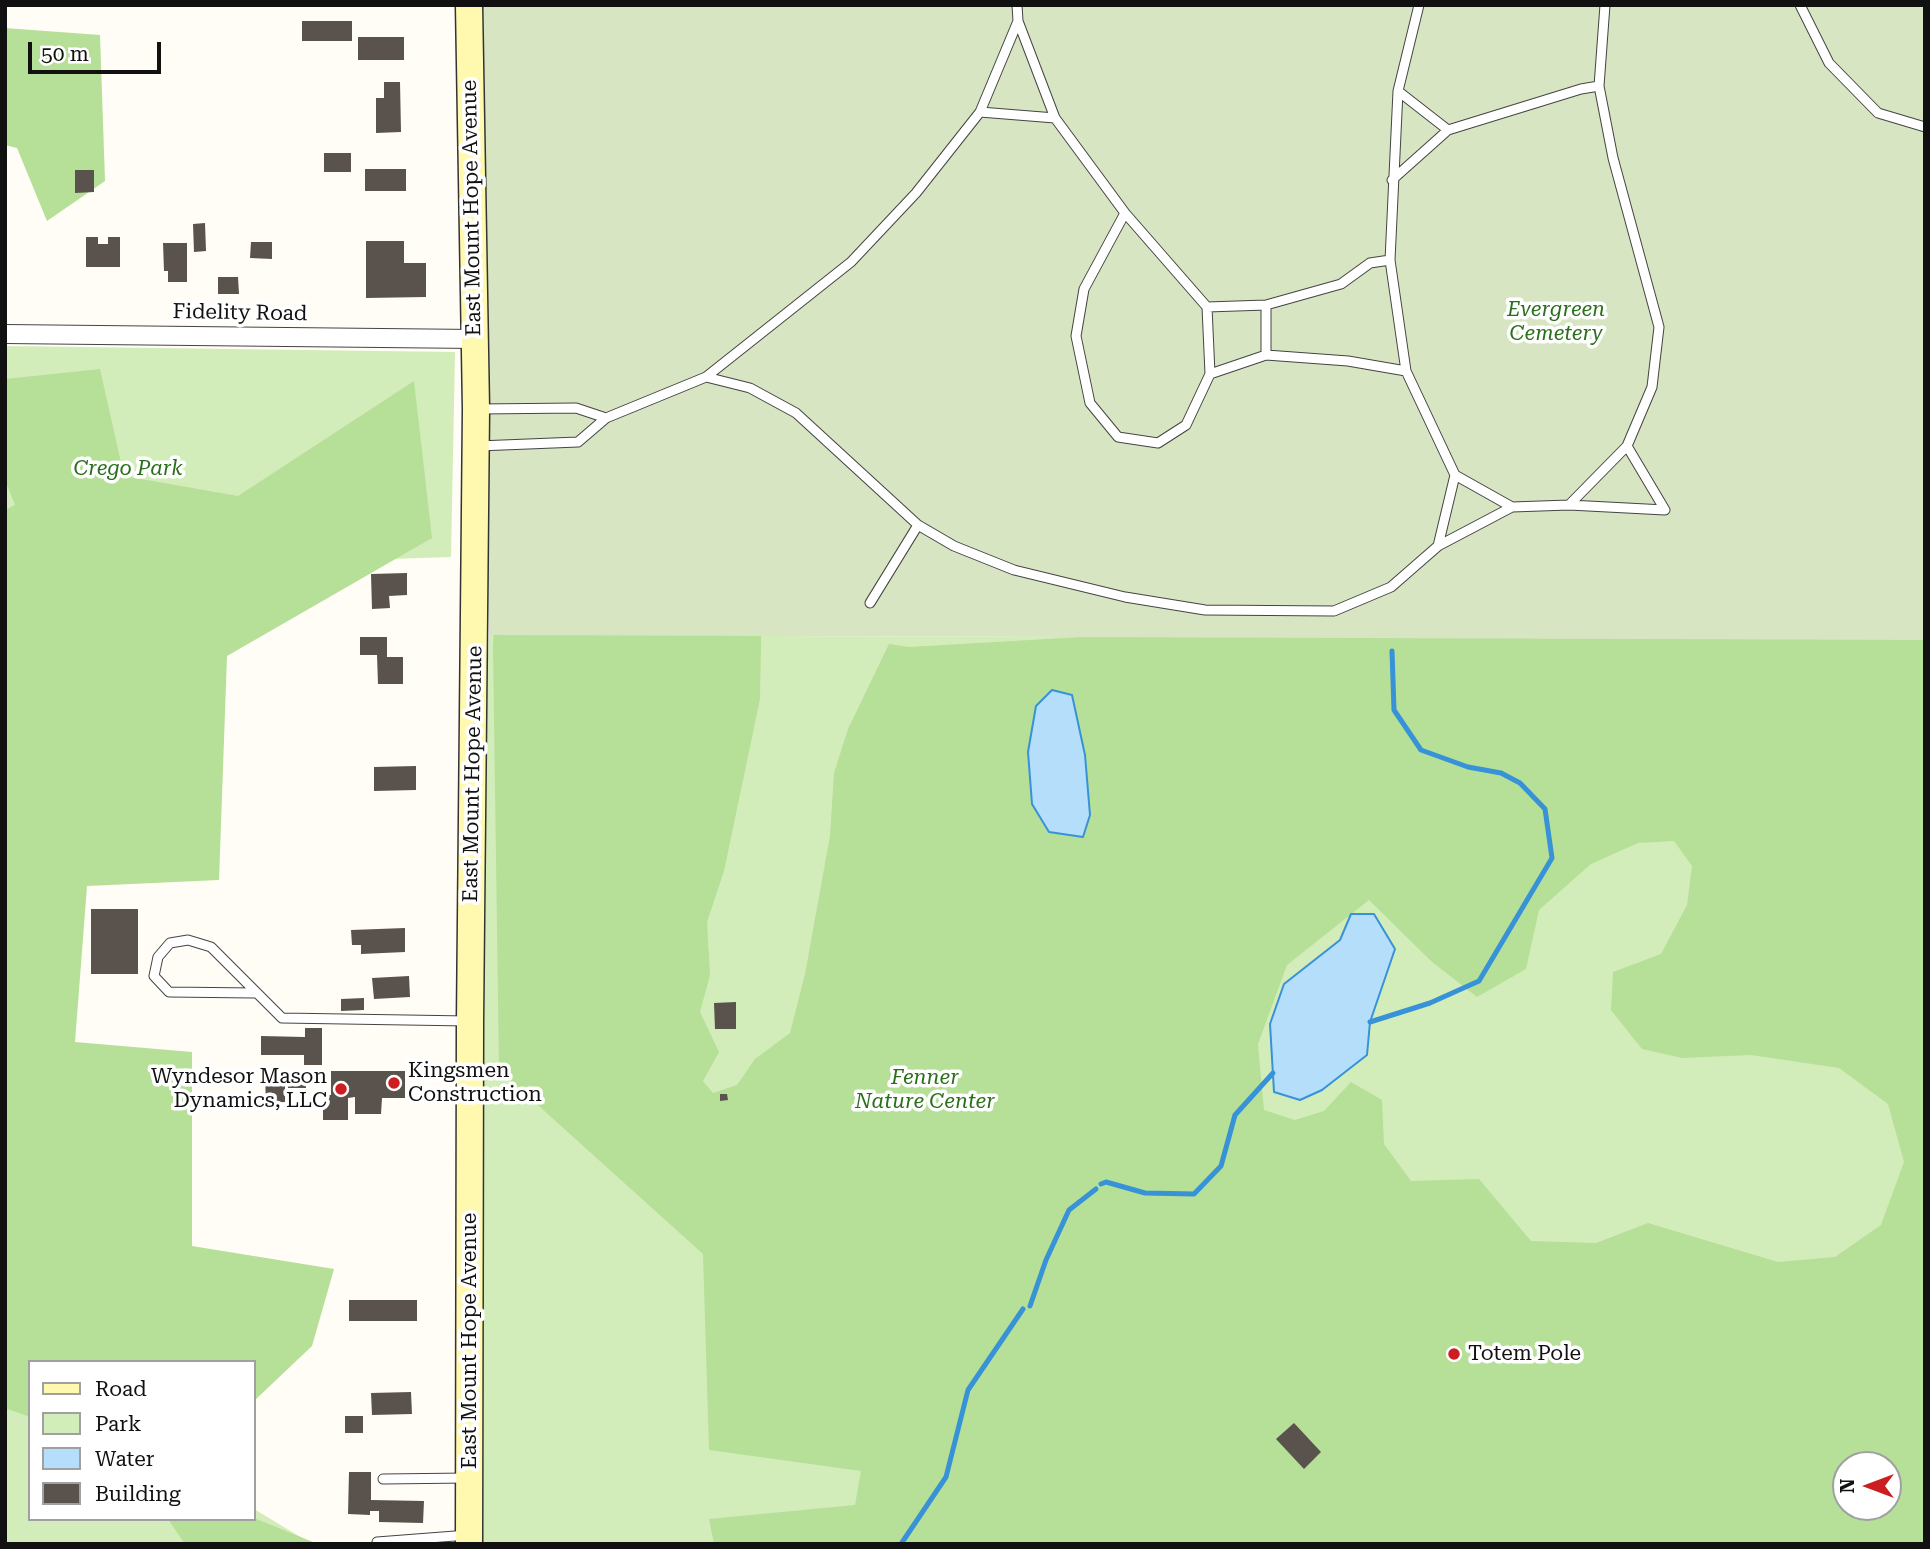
<!DOCTYPE html>
<style>
body{margin:0}
#map{position:relative;width:1930px;height:1549px;overflow:hidden;background:#fffdf5;font-family:"Roboto Serif",serif}
canvas{display:block}
.frame{position:absolute;inset:0;border:7px solid #111;pointer-events:none}
.legend{position:absolute;left:28px;top:1360px;width:228px;height:161px;box-sizing:border-box;background:#fff;border:2px solid #a0a0a0;margin:0;padding:9px 12px;list-style:none;font-size:21px;color:#111}
.legend li{display:flex;align-items:center;gap:14px;height:35px}
.legend b{width:35px;border:2px solid #a0a0a0}
.north{position:absolute;left:1832px;top:1451px;width:70px;height:70px;box-sizing:border-box;background:#fff;border:2px solid #a0a0a0;border-radius:50%;rotate:270deg;font-size:19px;font-weight:700;line-height:28px;text-align:center;color:#111}
.north::after{content:'';display:block;margin:auto;width:24px;height:32px;background:#cc1e20;clip-path:polygon(50% 0,100% 100%,50% 72%,0 100%)}
.scale{position:absolute;left:28px;top:42px;width:133px;height:32px;box-sizing:border-box;border:4px solid #111;border-top:0;padding-left:9px;font-size:21px;line-height:24px;white-space:nowrap;color:#111;-webkit-text-stroke:5px #fff;paint-order:stroke}
</style>
<div id="map">
<canvas width="1930" height="1549"></canvas>
<div class="frame"></div>
<ul class="legend">
<li><b style="height:9px;background:#fff9b0"></b>Road</li>
<li><b style="height:19px;background:#d3edba"></b>Park</li>
<li><b style="height:19px;background:#b5defa"></b>Water</li>
<li><b style="height:19px;background:#5a524c"></b>Building</li>
</ul>
<div class="north">N</div>
<div class="scale">50 m</div>
</div>
<script>
const ctx = document.querySelector('canvas').getContext('2d');
ctx.lineJoin = 'round';
function fillPath(path, color) { ctx.fillStyle = color; ctx.fill(path, 'evenodd'); }
const poly = rows => new Path2D(rows.map(r => 'M' + r).join(''));
function stroke(path, color, width, dash) { ctx.strokeStyle = color; ctx.lineWidth = width; ctx.lineCap = dash ? 'butt' : 'round'; ctx.setLineDash(dash || []); ctx.stroke(path); }
function label(font, color, halo, rows, align = 'center') {
  ctx.font = font + ' "Roboto Serif",serif'; ctx.lineWidth = 7; ctx.setLineDash([]); ctx.textBaseline = 'middle'; ctx.strokeStyle = halo; ctx.fillStyle = color; for (const [text, x, y, turn = 0] of rows) {
    ctx.save(); ctx.translate(x, y); ctx.rotate((+turn || 0) * Math.PI / 180); ctx.textAlign = isNaN(turn) ? turn : align; if (halo) ctx.strokeText(text, 0, 0); ctx.fillText(text, 0, 0); ctx.restore();
  }
}
fillPath(poly([
 [5,346,455,352,451,557,205,565,61,865,30,1362,30,1519,254,1519,254,1509,312,1544,5,1544],
 [489,635,1925,640,1925,1544,471,1544,470,1021],
 [1846,1465,1888,1465,1888,1507,1846,1507]
]), '#d3edba');
fillPath(poly([
 [5,28,100,35,105,181,47,221,17,148,5,145],
 [100,369,124,476,238,496,414,381,432,538,227,656,219,880,87,886,75,1042,192,1052,192,1246,334,1269,312,1346,254,1401,254,1362,30,1362,30,1417,5,1408,5,510,15,505,5,480,5,379],
 [1925,437,1925,1544,714,1544,709,1519,855,1505,861,1471,709,1450,703,1254,499,1070,493,648,500,480,763,532,760,699,724,871,707,922,710,975,700,1012,719,1052,703,1081,713,1093,737,1085,755,1059,790,1033,805,974,830,836,834,773,848,729,889,644,909,647,1323,623],
 [1674,841,1692,866,1687,905,1661,954,1613,972,1611,1010,1642,1049,1682,1058,1751,1055,1839,1068,1888,1104,1904,1162,1881,1225,1835,1257,1778,1262,1648,1223,1596,1243,1531,1241,1479,1179,1411,1181,1384,1144,1382,1100,1351,1082,1324,1111,1295,1120,1264,1110,1258,1044,1287,965,1369,900,1431,961,1477,997,1526,969,1539,910,1591,864,1638,843],
 [1846,1465,1888,1465,1888,1507,1846,1507],
 [254,1518,318,1544,185,1544,168,1519]
]), '#b6df98');
fillPath(poly([
 [476,5,1925,5,1925,640,489,635]
]), '#d8e5c2');
const water = poly([
 [1052,690,1072,695,1085,755,1090,815,1083,837,1049,832,1032,804,1028,752,1036,706,1052,690],
 [1351,914,1374,914,1395,949,1370,1022,1367,1055,1322,1090,1300,1100,1274,1092,1270,1024,1284,984,1340,940,1351,914]
]);
fillPath(water, '#b5defa');
stroke(water, '#3792d7', 2);
stroke(poly([
 [1370,1022,1430,1003,1479,981,1552,858,1545,809,1520,783,1501,773,1468,767,1421,750,1394,710,1392,651],
 [1101,1184,1106,1182,1145,1193,1194,1194,1221,1166,1235,1115,1273,1073],
 [1030,1306,1046,1260,1069,1210,1096,1189],
 [901,1544,946,1477,968,1390,1023,1309]
]), '#3792d7', 5);
fillPath(poly([
 [302,21,352,21,352,41,302,41],
 [358,37,404,37,404,60,358,60],
 [384,82,400,82,401,132,376,133,376,98,384,98],
 [324,153,351,153,351,172,324,172],
 [365,169,406,169,406,191,365,191],
 [75,170,94,170,94,192,75,193],
 [205,223,206,251,194,252,193,224],
 [86,237,98,237,98,244,108,244,108,237,120,237,120,267,86,267],
 [366,241,404,241,404,263,426,263,426,297,366,298],
 [251,242,272,242,272,259,250,258],
 [163,243,187,243,187,282,168,282,168,271,164,271],
 [218,277,238,277,239,294,218,294],
 [407,573,407,595,389,596,390,608,372,609,371,574],
 [360,637,387,637,387,657,403,657,403,684,378,684,377,655,360,655],
 [416,766,416,790,374,791,374,767],
 [91,909,138,909,138,974,91,974],
 [405,928,405,952,361,954,361,945,352,945,351,930],
 [409,976,410,997,374,999,372,978],
 [364,998,364,1010,341,1011,341,999],
 [736,1002,736,1029,715,1029,714,1003],
 [305,1028,322,1028,322,1065,304,1065,304,1055,261,1055,261,1036,305,1037],
 [331,1071,405,1071,405,1098,382,1098,381,1114,355,1114,355,1097,348,1098,348,1120,323,1120,323,1095,331,1095],
 [289,1075,306,1075,306,1088,288,1088],
 [265,1077,285,1077,285,1102,266,1103],
 [720,1094,727,1094,728,1100,720,1101],
 [349,1300,417,1300,417,1321,349,1321],
 [411,1392,412,1414,372,1415,371,1393],
 [345,1416,363,1416,363,1433,345,1433],
 [1294,1423,1321,1452,1304,1469,1276,1439],
 [349,1472,371,1472,371,1500,424,1501,423,1523,379,1522,379,1511,370,1511,370,1515,348,1514]
]), '#5a524c');
const lane = poly([
 [1419,5,1398,91,1390,260,1406,371,1455,475,1438,546],
 [1800,5,1829,63,1878,113,1925,127],
 [1018,21,1055,118,1125,213,1084,289,1076,336,1090,403,1118,437,1158,443,1186,425,1210,374,1207,307,1125,213],
 [1398,91,1448,130],
 [980,112,1055,118],
 [1392,180,1448,130,1581,89,1599,86],
 [1266,305,1266,355],
 [1207,307,1266,305,1341,284,1370,263,1390,260],
 [1210,374,1266,355,1348,361,1406,371],
 [706,377,851,262,916,193,980,112,1018,21,1017,5],
 [480,409,576,408,606,418],
 [478,446,578,442,606,418,706,377,750,388,796,413,918,525,954,546,1014,570,1125,597,1205,610,1334,611,1391,587,1438,546,1512,507,1569,505,1665,510],
 [1627,446,1665,510],
 [1455,475,1512,507],
 [1569,505,1627,446,1652,387,1659,327,1613,158,1599,86,1605,5],
 [870,603,918,525],
 [254,993,169,992,154,976,158,957,170,943,188,940,211,947,282,1018,468,1021],
 [383,1479,468,1478],
 [377,1542,468,1535]
]);
const street = poly([
 [5,334,475,339]
]);
const secondary = poly([
 [469,5,476,409,470,1021,469,1544]
]);
stroke(lane, '#444', 11);
stroke(street, '#444', 20);
stroke(secondary, '#333', 29);
stroke(lane, '#fff', 9);
stroke(street, '#fff', 18);
stroke(secondary, '#fff9b0', 26);
for (const [x, y, r, color] of [
 [394,1083,7,"#cc1e20"],
 [341,1089,7,"#cc1e20"],
 [1454,1354,7,"#cc1e20"]
]) { const dot = new Path2D(); dot.arc(x, y, r, 0, 2 * Math.PI); ctx.fillStyle = color; ctx.fill(dot); stroke(dot, '#fff', 2.5); }
label('21px', '#111', '#fff', [
 ["East Mount Hope Avenue",472,208,-91],
 ["Fidelity Road",240,313,1],
 ["East Mount Hope Avenue",473,774,-89],
 ["East Mount Hope Avenue",470,1341,-90]
]);
label('italic 21px', '#2a6f1b', '#fff', [
 ["Evergreen",1556,310],
 ["Cemetery",1556,334],
 ["Crego Park",128,469],
 ["Fenner",925,1078],
 ["Nature Center",925,1102]
]);
label('21px', '#111', '#fff', [
 ["Kingsmen",408,1071],
 ["Construction",408,1095],
 ["Wyndesor Mason",327,1077,"right"],
 ["Dynamics, LLC",327,1101,"right"],
 ["Totem Pole",1468,1354]
], 'left');
</script>
